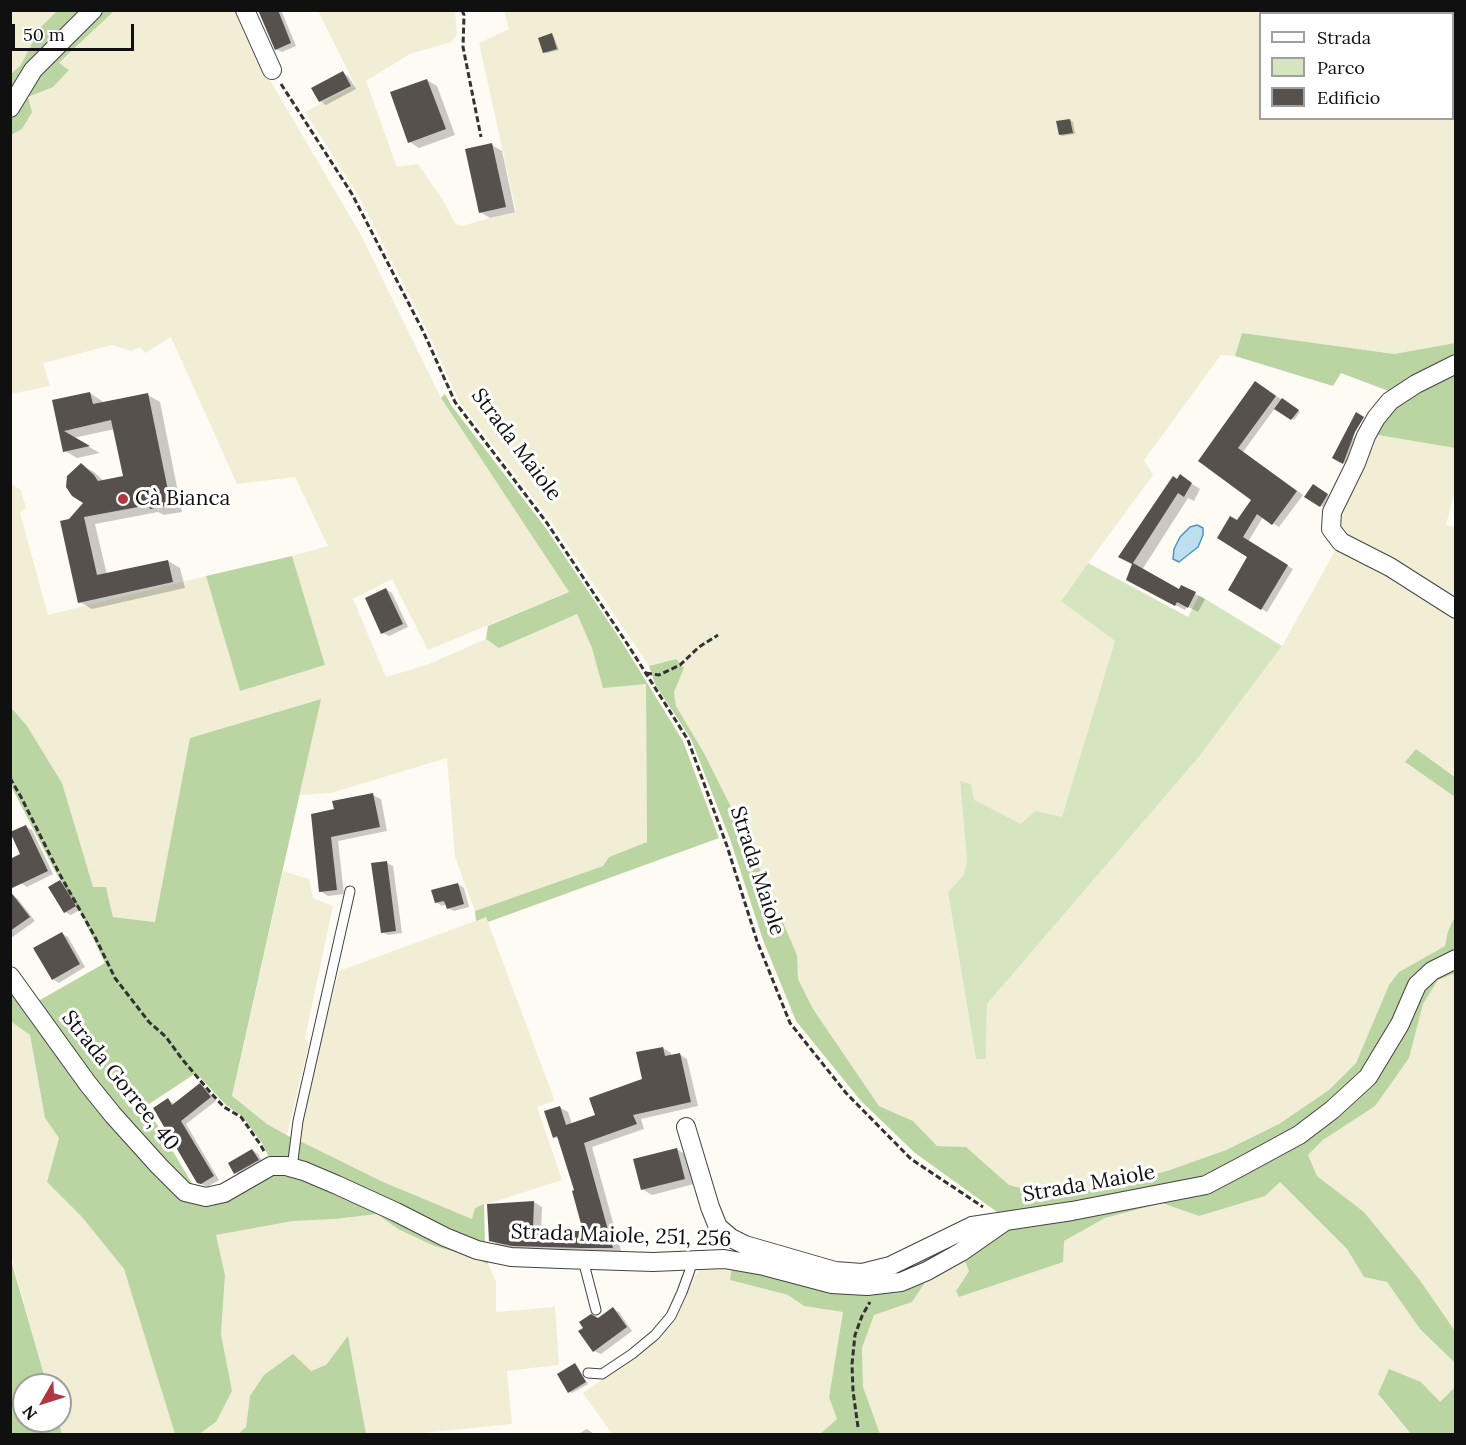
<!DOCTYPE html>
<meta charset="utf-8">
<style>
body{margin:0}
#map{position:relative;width:1466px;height:1445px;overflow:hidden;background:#fefbf4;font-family:Lora,serif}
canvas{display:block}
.frame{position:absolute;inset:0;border:12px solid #101010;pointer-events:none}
.legend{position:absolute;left:1259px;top:12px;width:195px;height:108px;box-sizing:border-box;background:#fff;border:2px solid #9f9f9f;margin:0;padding:8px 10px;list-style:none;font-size:18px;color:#101010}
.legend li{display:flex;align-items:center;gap:12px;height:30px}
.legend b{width:30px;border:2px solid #9f9f9f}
.north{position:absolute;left:12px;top:1373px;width:60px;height:60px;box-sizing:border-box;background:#fff;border:2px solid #9f9f9f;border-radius:50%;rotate:231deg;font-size:16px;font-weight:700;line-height:24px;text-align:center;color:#101010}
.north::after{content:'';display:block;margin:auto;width:21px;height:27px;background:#b03741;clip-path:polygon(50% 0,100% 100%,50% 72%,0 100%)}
.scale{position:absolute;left:12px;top:24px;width:122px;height:27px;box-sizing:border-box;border:3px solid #101010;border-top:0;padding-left:8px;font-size:18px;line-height:21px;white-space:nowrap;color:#101010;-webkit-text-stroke:4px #fff;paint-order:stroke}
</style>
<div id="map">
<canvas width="1466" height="1445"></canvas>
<div class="frame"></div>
<ul class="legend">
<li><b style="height:8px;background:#fff"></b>Strada</li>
<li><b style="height:16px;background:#d5e5c0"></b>Parco</li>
<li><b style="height:16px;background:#57514d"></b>Edificio</li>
</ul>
<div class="north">N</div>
<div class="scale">50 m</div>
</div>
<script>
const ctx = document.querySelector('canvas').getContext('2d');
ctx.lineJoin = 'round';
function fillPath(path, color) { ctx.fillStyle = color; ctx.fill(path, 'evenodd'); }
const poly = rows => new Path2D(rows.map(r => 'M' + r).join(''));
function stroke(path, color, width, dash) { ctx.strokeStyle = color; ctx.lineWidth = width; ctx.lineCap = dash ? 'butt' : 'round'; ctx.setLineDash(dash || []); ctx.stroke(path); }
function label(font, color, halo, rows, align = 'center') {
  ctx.font = font + ' Lora,serif'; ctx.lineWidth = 6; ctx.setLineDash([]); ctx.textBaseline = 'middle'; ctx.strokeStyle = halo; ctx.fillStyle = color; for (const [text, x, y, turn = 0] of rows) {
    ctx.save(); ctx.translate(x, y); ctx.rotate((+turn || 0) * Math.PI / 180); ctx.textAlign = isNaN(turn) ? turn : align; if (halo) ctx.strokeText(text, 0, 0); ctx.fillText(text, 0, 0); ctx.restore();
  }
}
fillPath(poly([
 [11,11,57,11,41,27,20,66,11,74],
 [114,11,237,11,261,65,361,235,441,398,569,592,428,650,392,579,353,599,386,677,429,664,486,639,499,647,577,613,592,648,646,684,647,842,609,857,603,866,475,911,455,857,447,758,331,793,300,795,320,699,190,738,156,922,113,917,106,887,93,888,62,783,27,726,11,706,10,483,21,490,26,508,20,513,48,615,206,576,240,690,325,665,292,556,328,546,295,477,237,484,171,337,145,353,140,347,131,351,112,345,43,363,50,386,11,394,11,135,22,129,28,97,68,69,59,64],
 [318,11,455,11,457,34,451,42,410,54,366,81,397,167,418,164,443,200,455,223,462,226,516,211,479,43,509,29,504,11,1455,11,1455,343,1394,354,1242,333,1235,356,1221,355,1144,460,1153,475,1061,600,1115,641,1062,818,1021,824,973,800,960,781,967,862,963,876,948,892,976,1058,986,1059,987,1004,1198,758,1282,646,1336,549,1390,576,1391,580,1456,621,1455,777,1416,749,1405,762,1455,797,1455,916,1448,931,1445,946,1399,972,1389,985,1356,1063,1329,1090,1279,1124,1226,1150,1170,1170,1128,1182,1125,1188,1078,1190,1070,1187,1032,1191,1009,1185,966,1147,937,1146,913,1121,879,1106,813,1009,798,979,797,955,704,753,676,706,674,692,676,659,649,666,551,521,459,401,427,330,357,193,305,112,355,85],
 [1260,14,1452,14,1452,118,1260,118],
 [1372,434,1455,448,1455,491,1446,525,1455,527,1455,601,1343,539,1336,517],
 [283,871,309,879,313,898,333,906,305,1038,309,1044,287,1135,267,1124,232,1097],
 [486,917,553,1096,554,1101,537,1107,562,1180,475,1208,473,1220,383,1182,298,1140,301,1122,339,971],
 [1453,974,1456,979,1455,1331,1419,1279,1364,1212,1317,1176,1308,1155,1409,1058,1423,1004,1438,980],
 [10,1019,13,1023,30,1035,45,1118,59,1138,47,1182,82,1217,124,1269,175,1434,62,1434,58,1421,60,1421,60,1385,47,1385,11,1257],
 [1280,1182,1347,1249,1364,1277,1387,1282,1420,1329,1455,1363,1455,1387,1440,1403,1421,1382,1378,1395,1411,1434,880,1434,863,1387,862,1348,874,1315,912,1302,930,1275,965,1261,969,1271,956,1290,1064,1241,1105,1218,1162,1203,1199,1216],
 [377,1214,398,1229,434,1246,464,1254,488,1264,496,1281,496,1312,555,1307,559,1365,507,1371,512,1424,413,1434,366,1434,348,1337,326,1365,250,1396,246,1427,238,1434,199,1434,216,1422,232,1391,221,1334,225,1275,216,1235,293,1221,335,1219],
 [704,1265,732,1267,730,1280,788,1295,804,1306,843,1312,829,1396,837,1419,820,1434,612,1434,583,1393,654,1343,676,1319,694,1277]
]), '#f2eed6');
fillPath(poly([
 [1088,563,1188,617,1199,595,1282,646,1198,758,987,1004,986,1059,976,1059,948,892,963,876,967,862,960,781,971,784,974,800,1021,824,1035,811,1062,817,1115,641,1061,601]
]), '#d5e5c0');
fillPath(poly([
 [57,11,114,11,59,63,69,70,53,87,28,97,32,112,22,129,11,135,11,74,20,66,41,27],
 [1242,333,1394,354,1455,343,1455,448,1372,434,1394,393,1341,373,1333,386,1235,356],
 [445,394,451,405,545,527,620,639,683,741,719,838,488,922,486,917,476,921,475,911,603,866,609,857,647,842,646,684,603,688,592,648,577,614,499,648,486,639,488,626,569,592,441,398],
 [292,556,325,665,240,691,206,576],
 [676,659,684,668,674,692,676,706,704,753,745,835,797,955,798,979,813,1009,879,1106,913,1121,937,1146,966,1147,1009,1185,1032,1191,1071,1187,1078,1190,1125,1188,1127,1182,1170,1170,1226,1150,1279,1124,1329,1090,1356,1063,1389,985,1399,972,1445,946,1448,931,1455,916,1455,944,1452,956,1430,966,1363,1075,1296,1131,1206,1178,1004,1217,915,1153,861,1101,796,1021,763,940,730,839,691,739,655,684,649,666],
 [321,699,232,1096,267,1124,292,1138,291,1164,272,1163,262,1143,242,1116,226,1105,196,1073,146,1106,197,1192,161,1164,33,1004,105,963,79,909,55,871,11,786,10,706,27,726,62,783,93,887,106,887,113,917,155,922,190,738],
 [1416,749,1455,777,1455,797,1405,762],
 [1455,966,1455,979,1453,974,1438,980,1423,1004,1409,1058,1375,1106,1323,1140,1308,1155,1317,1176,1364,1212,1419,1279,1455,1331,1455,1363,1420,1329,1387,1282,1364,1277,1347,1249,1280,1182,1265,1196,1199,1216,1162,1203,1105,1218,1064,1241,1063,1262,959,1297,956,1291,969,1271,965,1261,930,1275,912,1302,874,1315,862,1348,863,1387,880,1434,820,1434,837,1419,829,1397,843,1312,804,1306,788,1295,730,1280,732,1267,893,1274,975,1232,1207,1189,1335,1113,1419,987],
 [10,982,185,1196,273,1171,291,1171,487,1256,488,1264,464,1254,434,1246,398,1229,377,1214,335,1219,293,1221,216,1235,225,1275,221,1334,232,1391,216,1422,199,1434,175,1434,124,1269,82,1217,47,1182,59,1138,45,1118,30,1035,13,1023,11,1019],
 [298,1140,383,1182,472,1219,475,1208,484,1204,485,1245,296,1165],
 [10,1257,47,1385,24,1385,24,1421,58,1421,62,1434,11,1434],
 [348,1336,366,1434,238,1434,246,1427,250,1396,264,1375,293,1354,311,1371,326,1365],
 [1389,1369,1421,1382,1440,1402,1455,1387,1455,1434,1411,1434,1378,1394]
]), '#bad4a2');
const water = poly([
 [1197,525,1203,528,1203,535,1198,547,1179,562,1173,559,1174,549,1180,537,1190,527,1197,525]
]);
fillPath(water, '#bedff0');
stroke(water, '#4d95be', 1.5);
fillPath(poly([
 [259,10,281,10,296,46,282,52,276,49],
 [552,35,554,37,559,50,547,53,544,52],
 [343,73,349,77,356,89,326,105,320,101],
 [427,80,437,86,455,135,419,148,410,142],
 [1070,120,1073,122,1075,134,1062,136,1060,134],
 [492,145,502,151,515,212,490,218,480,212],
 [1262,386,1300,412,1294,420,1275,408,1243,452,1303,495,1279,527,1263,517,1248,542,1293,569,1267,612,1230,590,1249,556,1237,522,1254,500,1200,460],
 [90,393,102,401,103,404,148,395,160,402,182,512,164,515,158,512,95,524,107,575,168,561,180,568,185,588,92,609,80,602,70,520,85,503,81,465,94,472,104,481,125,477,115,429,73,438,100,453,77,458,65,451,54,402],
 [1364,419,1369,421,1349,466,1334,457,1351,438,1353,439],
 [1177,480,1189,482,1200,489,1194,501,1188,498,1142,570,1179,591,1195,594,1205,599,1198,612,1187,606,1185,610,1137,585,1134,564,1120,556],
 [1313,486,1330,496,1323,507,1306,496],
 [386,589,392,593,408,627,389,636,383,633],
 [373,795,381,799,387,831,338,841,344,894,328,896,320,891,336,810],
 [26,827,32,830,53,874,27,887,21,883],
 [387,863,393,866,402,933,388,935,382,932],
 [60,882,66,885,81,909,71,915,65,912],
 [458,884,464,888,469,907,454,911,448,908,447,904,442,906,436,902],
 [12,895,18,899,35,921,11,938,10,897],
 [62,934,68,937,85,967,59,983,53,979],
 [663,1048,671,1053,671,1056,679,1054,687,1059,698,1106,641,1119,644,1129,592,1147,621,1251,590,1252,522,1250,498,1245,490,1240,534,1202,542,1207,541,1233,585,1233,576,1191,559,1139,554,1137,559,1107,568,1112,572,1124,597,1116,644,1080],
 [200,1085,206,1088,216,1101,186,1124,219,1180,207,1187,198,1182,168,1100,175,1104],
 [677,1149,686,1155,694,1184,652,1195,642,1189],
 [252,1150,258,1154,264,1164,242,1176,236,1173],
 [613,1309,619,1312,632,1331,601,1354,594,1351],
 [575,1365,577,1366,588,1384,572,1393,570,1392],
 [587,1429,594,1434,578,1434]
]), '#0003');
fillPath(poly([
 [258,10,278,10,291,43,275,50],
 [552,33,557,49,543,53,538,38],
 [343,71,351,86,319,102,311,88],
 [427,79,446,129,408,143,390,92],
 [1070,119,1073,133,1059,135,1056,121],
 [492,143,506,207,479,213,465,149],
 [1255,381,1276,396,1238,448,1297,491,1272,525,1257,514,1243,537,1288,565,1261,610,1228,590,1247,557,1217,538,1230,516,1237,520,1251,500,1198,461],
 [90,392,93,404,148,393,171,505,150,509,149,505,84,517,97,575,168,560,173,582,78,603,60,521,69,519,83,503,72,496,66,487,67,476,81,463,94,475,98,481,123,476,111,420,64,431,90,446,63,452,52,400],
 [1282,398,1299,410,1291,420,1274,409],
 [1356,412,1364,417,1355,432,1343,464,1332,458],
 [1180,474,1192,483,1184,497,1178,493,1133,563,1179,589,1181,585,1196,592,1188,608,1177,602,1175,606,1126,580,1132,564,1118,557,1173,476,1177,479],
 [1313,484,1328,494,1320,507,1304,497],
 [386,588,403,624,381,634,365,598],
 [373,793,380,827,331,837,337,890,319,892,311,814,334,809,332,801],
 [26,825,48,871,10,889,10,859,20,854,10,832],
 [387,861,396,931,381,933,371,863],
 [60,880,76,906,64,913,48,887],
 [458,883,464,904,447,909,444,901,435,903,431,890],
 [10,891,30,917,10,931],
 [62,932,80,964,52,980,33,948],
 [663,1047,665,1056,680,1053,691,1102,633,1115,637,1124,584,1143,613,1248,581,1248,512,1246,489,1241,487,1204,534,1201,533,1231,583,1231,572,1191,574,1190,557,1136,553,1138,544,1111,560,1106,566,1125,595,1115,589,1098,642,1079,636,1052],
 [200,1083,211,1097,181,1121,214,1176,201,1184,197,1183,153,1108,168,1098,172,1105],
 [677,1148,685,1179,641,1190,633,1159],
 [252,1149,259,1160,234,1174,228,1163],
 [613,1307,627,1327,593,1352,578,1331,583,1328,579,1322,591,1314,598,1318],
 [575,1363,586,1382,568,1393,557,1374]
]), '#57514d');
const service = poly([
 [292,1168,298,1121,350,891],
 [583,1260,596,1310],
 [588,1373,602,1374,632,1354,655,1335,671,1316,682,1292,690,1270,690,1260]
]);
const minor = poly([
 [245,10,272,70],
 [10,108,33,70,93,10],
 [1456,364,1416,384,1390,401,1376,418,1366,436,1356,463,1332,512,1331,529,1341,542,1390,567,1456,609],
 [10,976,88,1084,113,1115,159,1166,185,1192,206,1197,224,1193,271,1166,286,1166,304,1171,337,1185,396,1212,445,1237,477,1250,511,1257,561,1259,653,1262,724,1259,764,1266,832,1284,867,1286,901,1282,927,1271,961,1252,1004,1222],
 [686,1127,710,1207,718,1227,731,1238,745,1245,835,1271,862,1273,890,1266,972,1226,1072,1211,1206,1185,1242,1166,1299,1135,1332,1110,1368,1077,1400,1024,1417,985,1432,971,1456,959]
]);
stroke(service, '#434343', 11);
stroke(minor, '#434343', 20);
stroke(poly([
 [462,10,464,15,463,47,481,137],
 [281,84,352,194,423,331,455,402,547,523,628,645,688,740,727,846,757,941,790,1023,846,1093,911,1159,983,1207],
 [646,673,659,675,680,665,699,647,718,635],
 [10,778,21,797,59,873,95,937,115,978,149,1022,166,1037,182,1059,210,1092,224,1107,241,1117,260,1144,264,1151],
 [858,1427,853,1391,852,1364,855,1335,862,1316,870,1302]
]), '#323232', 3, [6, 3]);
stroke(service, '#fff', 9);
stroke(minor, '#fff', 18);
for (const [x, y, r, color] of [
 [123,499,6,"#b03741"]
]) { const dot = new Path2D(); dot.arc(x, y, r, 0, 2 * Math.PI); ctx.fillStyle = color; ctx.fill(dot); stroke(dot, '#fff', 2); }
label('21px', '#101010', '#fff', [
 ["Strada Maiole",516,445,53],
 ["Strada Maiole",757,871,72],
 ["Strada Gorree, 40",120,1081,51],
 ["Strada Maiole",1089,1184,-10],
 ["Strada Maiole, 251, 256",621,1236,2]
]);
label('21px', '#101010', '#fff', [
 ["Cà Bianca",135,499]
], 'left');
</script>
